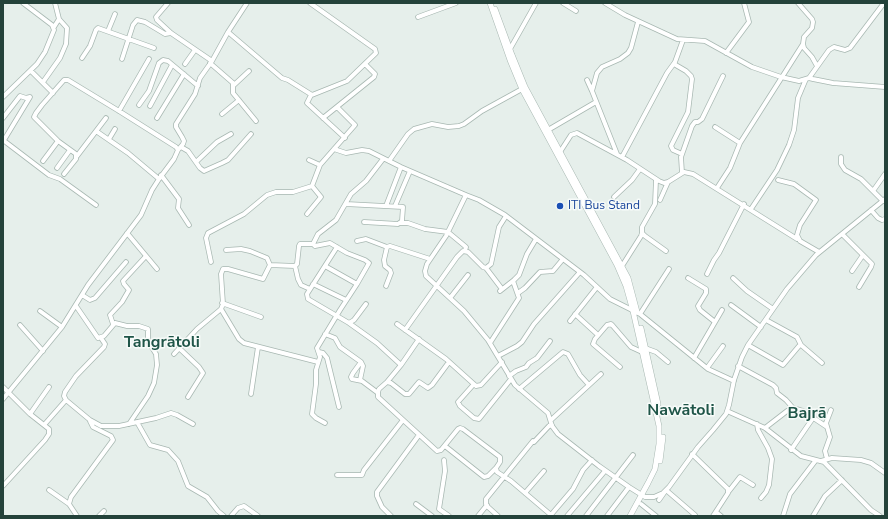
<!DOCTYPE html>
<meta charset="utf-8">
<style>
body{margin:0}
#map{position:relative;width:888px;height:519px;overflow:hidden;background:#e6efeb;font-family:"Nunito Sans",sans-serif}
canvas{display:block}
.frame{position:absolute;inset:0;border:4px solid #24423a;pointer-events:none}
</style>
<div id="map">
<canvas width="888" height="519"></canvas>
<div class="frame"></div>
</div>
<script>
const ctx = document.querySelector('canvas').getContext('2d');
ctx.lineJoin = 'round';
const poly = rows => new Path2D(rows.map(r => 'M' + r).join(''));
function stroke(path, color, width, dash) { ctx.strokeStyle = color; ctx.lineWidth = width; ctx.lineCap = dash ? 'butt' : 'round'; ctx.setLineDash(dash || []); ctx.stroke(path); }
function label(font, color, halo, rows, align = 'center') {
  ctx.font = font + ' "Nunito Sans",sans-serif'; ctx.lineWidth = 3; ctx.setLineDash([]); ctx.textBaseline = 'middle'; ctx.strokeStyle = halo; ctx.fillStyle = color; for (const [text, x, y, turn = 0] of rows) {
    ctx.save(); ctx.translate(x, y); ctx.rotate((+turn || 0) * Math.PI / 180); ctx.textAlign = isNaN(turn) ? turn : align; if (halo) ctx.strokeText(text, 0, 0); ctx.fillText(text, 0, 0); ctx.restore();
  }
}
const minor = poly([
 [168,3,156,17,157,20,171,33,212,61],
 [563,3,576,11],
 [605,3,625,15,677,39,705,41,752,67,781,77,799,81,809,78,813,79,833,83,885,87],
 [798,3,812,19,813,22,812,28,804,37,803,44,804,48,812,57,817,66],
 [418,17,456,3],
 [54,27,59,19,55,3],
 [108,31,115,14],
 [228,32,282,78,288,80,312,95,347,81,376,53,375,49,310,3],
 [510,49,536,3],
 [726,53,749,22,744,3],
 [82,58,90,46,96,30,98,28,154,48],
 [122,59,133,25,137,20,145,22,165,34,171,33],
 [210,63,233,83,233,93,256,121],
 [185,64,195,50],
 [674,64,686,71,691,76,692,79,688,112,671,146,673,150,682,154],
 [31,71,53,93],
 [809,78,829,50,834,47,845,50,850,48,884,3],
 [587,80,592,91],
 [43,82,60,58,66,44,67,28,59,19],
 [234,85,249,71],
 [311,95,307,103,345,138],
 [3,97,37,64,45,52,54,30,52,25,23,3],
 [139,105,149,91,159,63,163,60,168,61,198,86],
 [150,106,172,65],
 [119,111,149,59],
 [222,114,239,100],
 [3,118,20,96,26,98,30,97,4,140],
 [157,118,184,74],
 [323,118,374,77,375,74,365,64],
 [715,127,740,143],
 [548,130,596,102],
 [96,131,128,153,159,179],
 [109,139,115,129],
 [3,140,49,175,60,179,96,205],
 [181,147,188,151,200,168,204,171,222,163,228,160,251,134],
 [334,149,346,153,362,150,369,151,401,167,466,195,479,200,505,215,584,275,610,299,640,314,669,269],
 [178,150,183,144,184,141,182,137,176,127,176,124,195,94,200,78,212,61,228,32,247,3],
 [560,152,571,135,577,133,627,160,659,181,664,183,668,182,684,172,693,174,797,239],
 [617,154,592,91,597,73,602,67,620,59,628,53,631,48,638,22],
 [77,156,106,118],
 [622,157,667,73,675,62,683,40],
 [841,157,841,164,845,170,861,179,883,201],
 [309,160,320,165],
 [43,161,58,141],
 [389,161,408,134,414,129,432,124,448,127,459,126,464,124,482,111,522,89],
 [196,162,217,142,231,134],
 [57,168,70,150],
 [682,173,681,157,692,126,695,122,698,122,702,119,723,76],
 [161,175,179,199,178,208,189,225],
 [656,180,655,204,642,227,642,233,645,236,666,251],
 [778,180,794,184,816,200,800,225,797,235,800,241,819,252],
 [717,188,730,168,740,143,803,44],
 [873,191,885,174],
 [466,195,446,236,427,264,425,271,426,276,464,311,488,340,515,385,548,413,552,426,558,434,599,466,629,487,645,497,654,497,663,493,669,487,698,447,713,430,726,414,729,405,734,380,742,357,748,345,787,289,816,255,885,199],
 [614,197,632,180,640,169],
 [660,200,668,182],
 [346,204,403,207,402,221,398,224,364,222],
 [386,206,401,167],
 [395,206,410,171],
 [751,209,777,170,789,145,794,130,798,98,806,79],
 [871,210,878,218,882,220,885,219],
 [307,214,321,197,312,186],
 [400,223,408,223,425,229,448,232,466,247,465,251],
 [127,233,157,269],
 [842,234,872,264,871,267,859,287],
 [357,241,366,239,387,247],
 [337,247,307,294,308,299,349,323,354,320,366,304],
 [226,250,241,249,250,251,267,258,270,265],
 [211,262,206,238,208,233,244,214,267,195,276,192,293,192,312,186,320,165,355,125,337,107],
 [295,266,298,279,301,285,310,289],
 [325,266,357,284],
 [622,266,641,236,642,233],
 [486,268,502,289],
 [852,271,863,255],
 [707,274,714,260,719,253,744,204],
 [688,278,706,289,706,293,698,306,700,310,715,322],
 [733,278,747,291,773,309],
 [313,284,346,300],
 [386,286,391,273,390,270,385,266,384,260,387,247,390,246,430,259],
 [500,291,514,280,519,275,527,254,536,239],
 [518,293,525,288,540,272,553,271,563,259],
 [82,295,90,300,95,298,126,262],
 [450,298,468,275],
 [222,303,261,317],
 [731,305,761,327],
 [76,306,98,338,104,336,115,323,127,326,139,326,148,329,148,341,156,354,157,365,154,383,148,396,129,424],
 [221,309,239,339,244,343,318,362],
 [40,311,62,327],
 [575,314,598,335],
 [640,314,708,369,734,381],
 [766,320,797,337,801,345],
 [570,321,597,287],
 [349,323,377,343,401,365],
 [113,324,110,315,122,302,129,290,124,284,123,281,146,256],
 [397,324,446,359,476,386,481,385,502,362],
 [20,325,43,351],
 [405,330,457,257,463,251,468,252,483,267,486,268,491,264,499,227,506,216],
 [325,334,335,338,340,347,361,362,353,373,351,377,352,379,362,381,378,393],
 [490,343,519,298,513,281],
 [748,345,783,365,799,346,801,345,822,363],
 [179,348,199,367,203,373,188,397],
 [645,348,656,352,668,362],
 [319,352,323,353,327,358,339,407],
 [174,354,197,329,221,309,223,304,221,274,223,269,228,269,263,279,270,265,295,266,297,264,299,246,300,244,313,244],
 [498,356,517,346,522,342,534,324,580,272],
 [694,358,722,310],
 [449,362,432,385,428,388,419,382,409,394,405,394,391,383,387,382,379,389,378,392,378,397,437,451,441,450,458,429,460,428,463,429,500,457,500,462,496,468,497,472,511,481,551,515],
 [738,366,773,385,776,388,777,393,786,400,793,408],
 [620,367,593,344,595,339,607,325,611,324,613,326,631,347,642,352],
 [707,368,723,346],
 [509,376,516,371,526,367,529,363,537,358,550,341],
 [360,380,363,366,361,362],
 [387,382,401,365,419,339],
 [474,384,458,402,460,406,474,418,479,419,511,379],
 [3,387,30,414,49,429,49,434,45,440,3,486],
 [519,389,563,352,568,354,580,375,589,385],
 [251,394,258,347],
 [3,399,62,327,88,285,141,215,152,190,159,179,174,159,178,150,176,147,119,111,68,80,64,80,42,105,36,113,34,117,58,141,76,154,76,159,64,174],
 [66,400,90,420,101,426,119,426,156,418,171,413,177,415,193,424],
 [727,411,765,428,801,456,824,462,871,510,880,516],
 [30,414,49,387],
 [551,420,601,374],
 [137,422,150,445,168,450,178,461,188,486,207,497,218,511,224,516],
 [325,423,316,418,312,414,316,384,316,370,320,357,317,348,340,310,357,284,369,263,365,260,347,253,330,243,315,246,313,244,318,234,336,220,351,194,366,181,383,159],
 [757,424,758,430,768,448,772,459,769,485,766,492,761,498],
 [44,425,66,400,64,396,65,392,76,376,104,347,105,344,101,338],
 [765,428,787,411,793,408,803,411,827,427],
 [534,442,549,426,552,425],
 [445,446,484,477,488,476,496,468],
 [791,450,813,418],
 [692,454,728,489,728,493,713,516],
 [827,459,825,451,830,437,826,423,831,410],
 [444,460,445,471,439,509,449,516],
 [821,461,832,458,861,460,871,463,885,473],
 [337,475,362,475,364,470,403,420],
 [49,490,69,504],
 [729,491,740,477,753,485],
 [525,493,544,471],
 [659,500,666,490,695,515],
 [416,504,432,516],
 [641,504,656,516],
 [716,512,721,516],
 [77,516,69,504,71,497,113,440,111,436,93,427,90,421],
 [99,516,104,511],
 [231,516,238,508,244,506,258,516],
 [391,516,382,507,377,496,377,492,419,435],
 [478,516,487,505],
 [498,516,488,507,486,504,486,499,533,441],
 [550,516,573,489,583,470,592,460],
 [567,516,605,471],
 [586,516,633,455],
 [607,516,629,487],
 [783,516,790,494,816,460],
 [813,516,825,496,842,480]
]);
const tertiary = poly([
 [490,3,510,60,522,89,617,265,626,286,633,311,659,426,659,444,655,469,648,483,630,516],
 [495,9,512,55,525,87,628,278,637,312],
 [641,328,658,404],
 [660,461,663,437]
]);
stroke(minor, '#a8b8b2', 5.5);
stroke(tertiary, '#a8b8b2', 6);
stroke(minor, '#fff', 4);
stroke(tertiary, '#fff', 5);
for (const [x, y, r, color] of [
 [560,206,4,"#1a4fb4"]
]) { const dot = new Path2D(); dot.arc(x, y, r, 0, 2 * Math.PI); ctx.fillStyle = color; ctx.fill(dot); stroke(dot, '#f7fbf9', 1.5); }
label('12px', '#164399', '#f7fbf9', [
 ["ITI Bus Stand",568,206]
], 'left');
label('bold 16px', '#1f5548', '#f7fbf9', [
 ["Tangrātoli",162,343],
 ["Nawātoli",681,411],
 ["Bajrā",807,414]
]);
</script>
